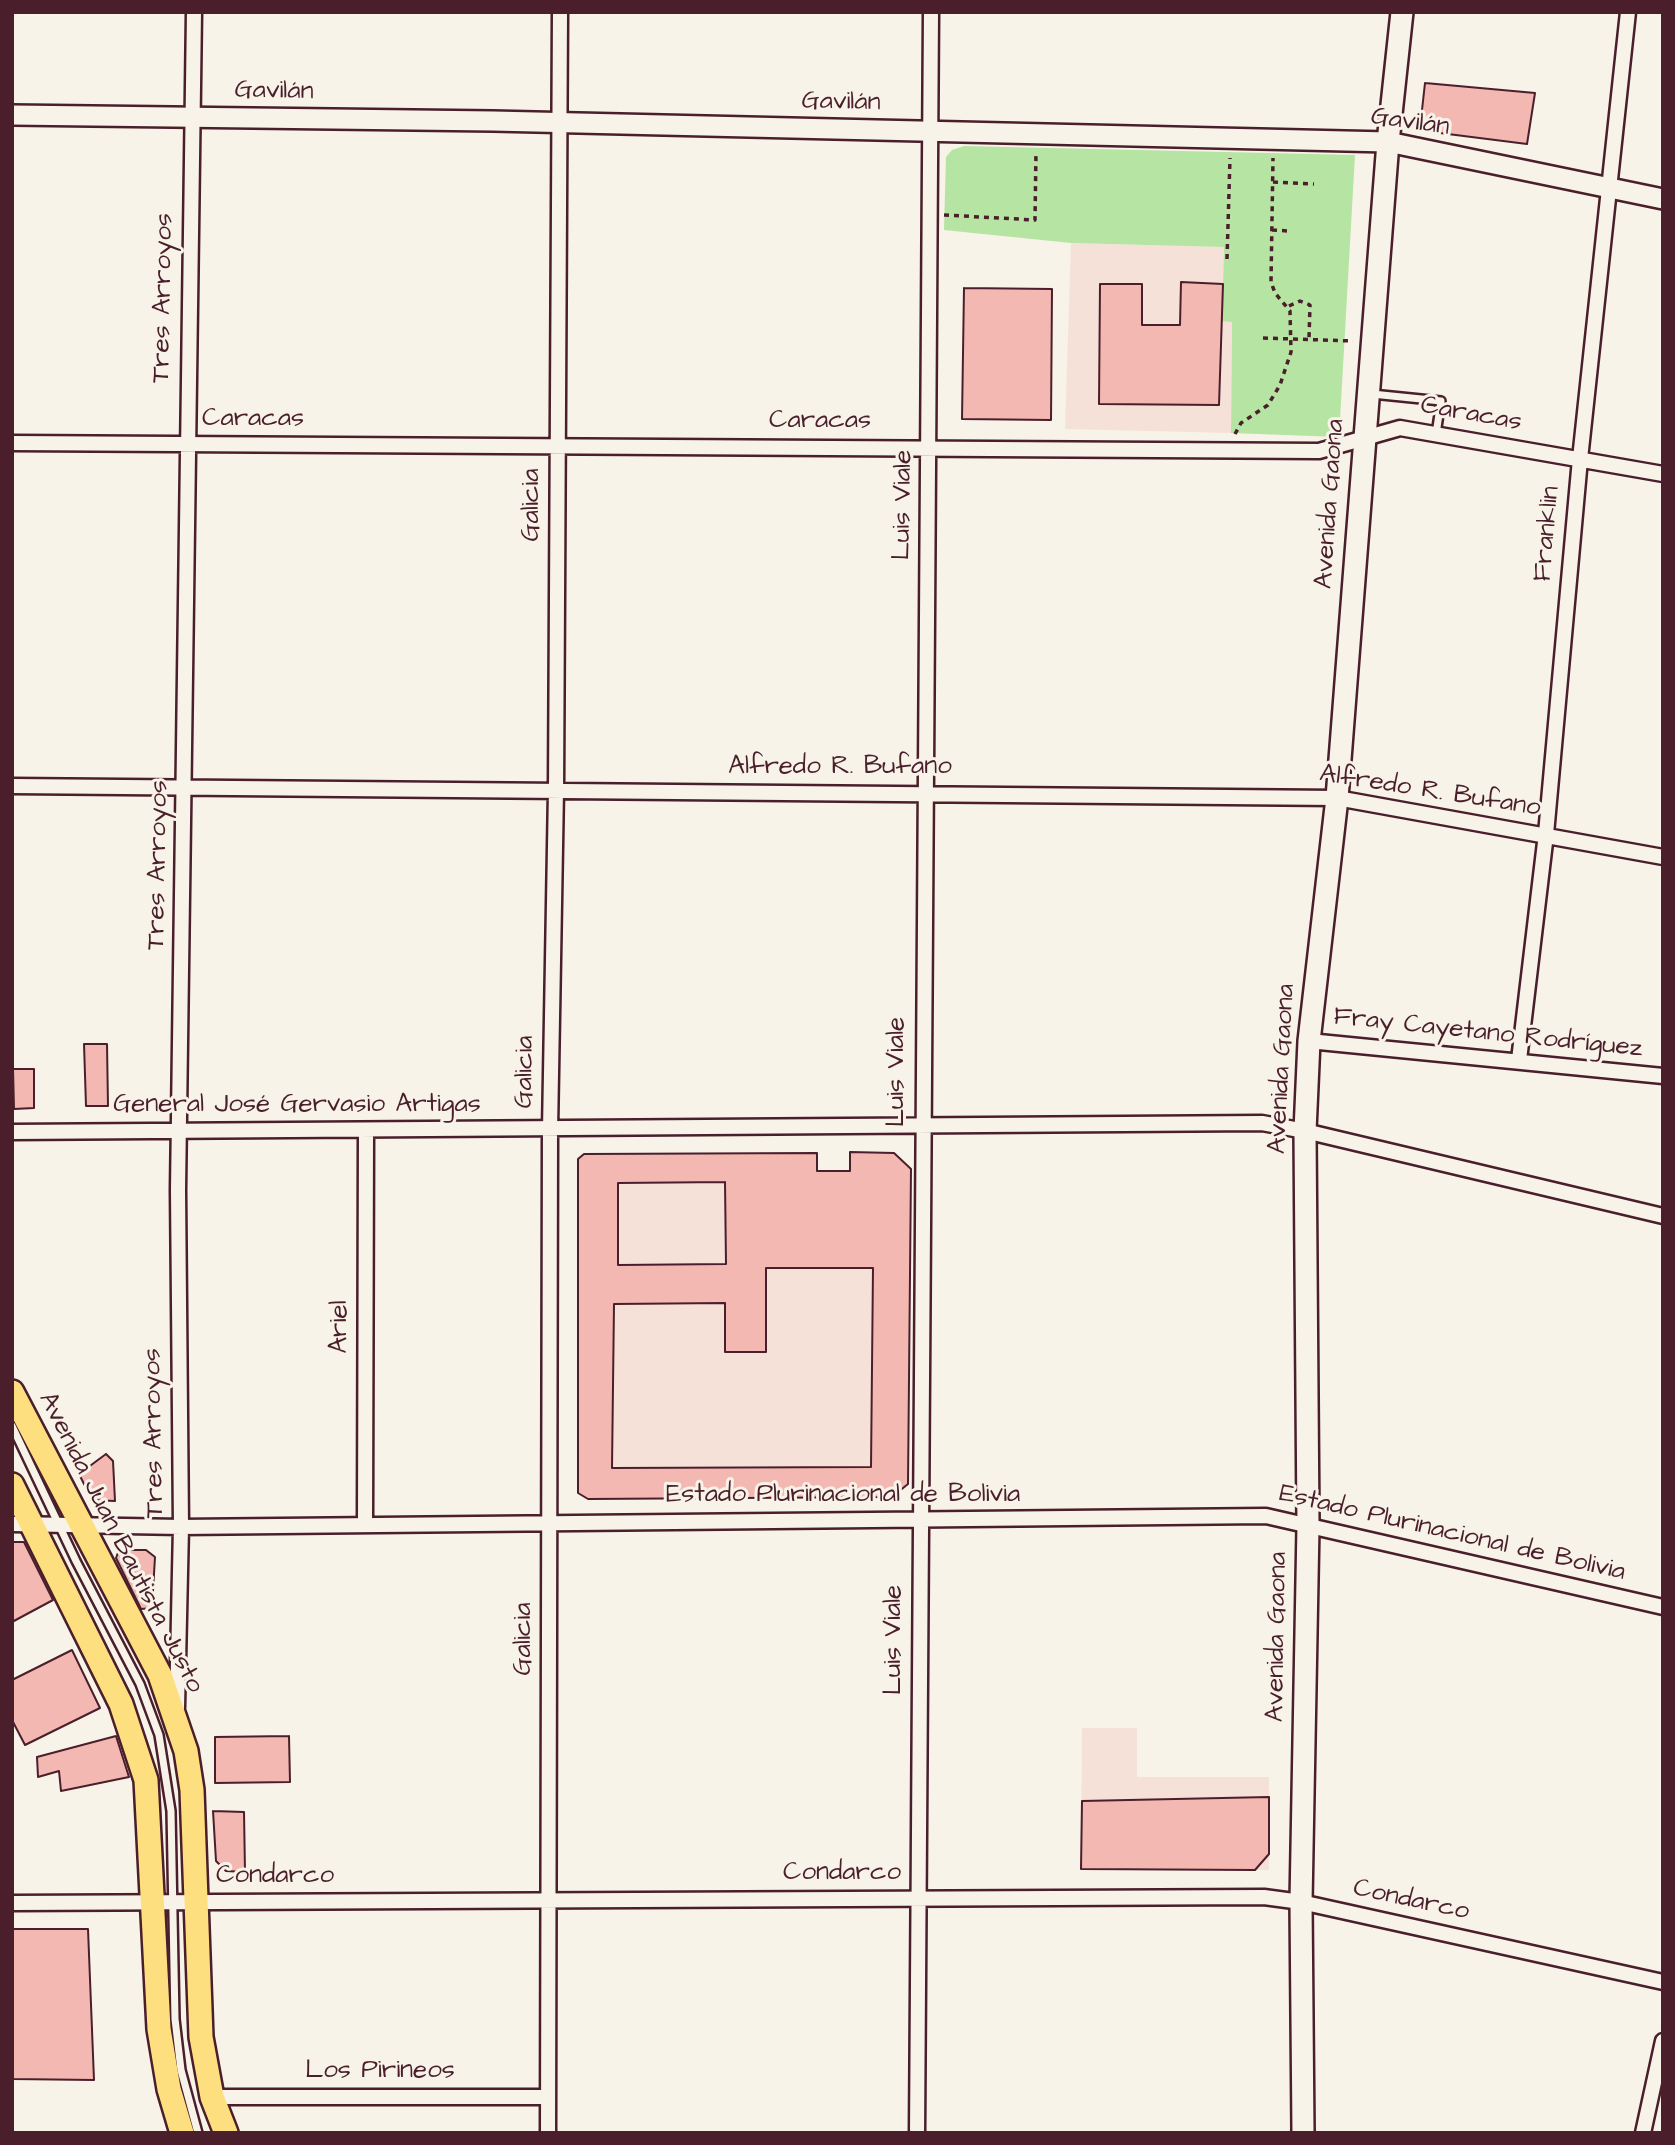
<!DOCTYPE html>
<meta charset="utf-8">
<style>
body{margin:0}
#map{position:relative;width:1675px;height:2145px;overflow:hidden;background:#f7f3e8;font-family:"Architects Daughter",sans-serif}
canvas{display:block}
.frame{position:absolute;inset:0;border:14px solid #4a1f2b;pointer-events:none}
</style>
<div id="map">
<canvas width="1675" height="2145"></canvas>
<div class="frame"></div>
</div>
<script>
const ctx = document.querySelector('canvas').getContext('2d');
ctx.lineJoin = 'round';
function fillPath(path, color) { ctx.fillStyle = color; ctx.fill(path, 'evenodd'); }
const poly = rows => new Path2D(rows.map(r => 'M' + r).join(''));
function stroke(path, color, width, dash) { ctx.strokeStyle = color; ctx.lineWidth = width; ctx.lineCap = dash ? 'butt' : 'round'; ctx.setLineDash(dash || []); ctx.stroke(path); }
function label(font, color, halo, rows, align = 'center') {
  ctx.font = font + ' "Architects Daughter",sans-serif'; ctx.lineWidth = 6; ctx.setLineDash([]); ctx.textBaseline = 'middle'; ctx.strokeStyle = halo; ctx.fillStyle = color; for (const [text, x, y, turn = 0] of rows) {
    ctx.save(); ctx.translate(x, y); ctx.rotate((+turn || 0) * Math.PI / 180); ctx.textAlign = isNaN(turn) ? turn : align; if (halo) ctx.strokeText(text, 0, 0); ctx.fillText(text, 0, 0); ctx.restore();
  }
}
fillPath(poly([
 [1071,243,1224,247,1222,320,1232,321,1231,433,1065,429],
 [817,1153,817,1268,873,1268,871,1467,578,1469,578,1159,585,1154],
 [1082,1728,1137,1728,1137,1777,1269,1777,1269,1870,1081,1869]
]), '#f6e1d8');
fillPath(poly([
 [964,146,1355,155,1339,437,1231,433,1232,322,1222,321,1224,247,1071,243,944,230,946,157,952,150]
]), '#b6e4a3');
const building = poly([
 [1425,83,1535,93,1527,144,1432,132,1421,119,1425,83],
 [1181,282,1223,284,1219,405,1099,404,1100,284,1142,284,1142,325,1180,325,1181,282],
 [964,288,1052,289,1051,420,962,419,964,288],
 [84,1044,107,1044,108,1106,86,1106,84,1044],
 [13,1069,34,1069,34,1108,14,1109,13,1069],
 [850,1152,894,1153,911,1169,908,1484,892,1497,588,1499,578,1493,578,1159,584,1154,817,1153,817,1171,850,1171,850,1152],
 [725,1182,726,1264,618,1265,618,1183,725,1182],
 [766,1268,873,1268,871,1467,612,1468,614,1304,725,1303,725,1352,766,1352,766,1268],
 [106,1454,113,1461,115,1501,92,1500,79,1474,106,1454],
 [12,1542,24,1542,53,1600,12,1622,12,1542],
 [119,1550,146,1550,155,1557,152,1608,141,1609,116,1558,119,1550],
 [72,1650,100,1708,25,1745,12,1720,12,1680,72,1650],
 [116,1736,129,1777,61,1791,59,1771,38,1777,37,1757,116,1736],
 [289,1736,290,1782,215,1783,215,1737,289,1736],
 [1269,1797,1269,1854,1255,1870,1081,1869,1082,1801,1269,1797],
 [213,1811,244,1812,245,1872,226,1871,216,1861,213,1811],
 [12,1929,88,1929,94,2080,12,2079,12,1929]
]);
fillPath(building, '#f4b8b3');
stroke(building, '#4a1f2b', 2);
const service = poly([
 [1372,394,1441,401,1436,434],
 [12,1426,76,1561,140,1684,159,1735,171,1811,175,2019,181,2070,198,2133]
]);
const minor = poly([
 [12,443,1319,451,1400,428,1663,474],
 [12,786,1337,798,1663,857],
 [1309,1041,1663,1076],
 [1519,1060,1546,834,1580,459,1628,12],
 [12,1132,1262,1123,1305,1131,1663,1216],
 [365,1523,366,1131],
 [12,1524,181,1527,1266,1516,1663,1607],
 [177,1707,181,1527,178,1190,194,12],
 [12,1903,1264,1897,1301,1902,1663,1982],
 [212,2097,548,2097],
 [548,2133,550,1130,556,790,560,12],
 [917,2133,931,12],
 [1643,2133,1663,2041]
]);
const tertiary = poly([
 [12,115,493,121,1388,142,1663,199]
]);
const secondary = poly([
 [1303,2133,1301,1902,1308,1526,1305,1131,1309,1041,1337,798,1388,142,1402,12]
]);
const primary = poly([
 [12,1392,160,1675,186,1751,192,1790,201,2037,212,2097,226,2133],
 [12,1485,121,1704,146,1780,159,2029,169,2089,182,2133]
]);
stroke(service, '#4a1f2b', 12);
stroke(minor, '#4a1f2b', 19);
stroke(tertiary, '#4a1f2b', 24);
stroke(secondary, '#4a1f2b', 26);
stroke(primary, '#4a1f2b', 28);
stroke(poly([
 [1273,182,1314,184],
 [944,215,1035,220,1036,152],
 [1272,230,1289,231],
 [1227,259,1230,158],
 [1289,306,1300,301,1310,305,1309,339],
 [1263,338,1353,341],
 [1235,434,1241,423,1268,405,1280,385,1291,352,1290,311,1275,293,1271,282,1273,158]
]), '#4a1f2b', 3.5, [5, 5]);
stroke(service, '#f7f3e8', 7);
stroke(minor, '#f7f3e8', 14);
stroke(tertiary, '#f7f3e8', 19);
stroke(secondary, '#f7f3e8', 21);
stroke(primary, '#fedf80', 23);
label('26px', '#4a1f2b', '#f7f3e8', [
 ["Gavilán",274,92,1],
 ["Gavilán",841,103,1],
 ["Gavilán",1410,123,8],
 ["Tres Arroyos",164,298,-89],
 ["Caracas",1471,415,10],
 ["Caracas",253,420],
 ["Caracas",820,422],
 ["Avenida Gaona",1331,504,-86],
 ["Galicia",533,505,-90],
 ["Luis Viale",904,505,-89],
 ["Franklin",1548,534,-85],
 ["Alfredo R. Bufano",840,768],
 ["Alfredo R. Bufano",1430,792,9],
 ["Tres Arroyos",159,865,-89],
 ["Fray Cayetano Rodríguez",1488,1034,6],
 ["Avenida Gaona",1283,1069,-87],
 ["Galicia",526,1072,-89],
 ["Luis Viale",898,1072,-90],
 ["General José Gervasio Artigas",297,1106],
 ["Ariel",341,1327,-90],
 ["Tres Arroyos",155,1433,-91],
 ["Estado Plurinacional de Bolivia",843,1496],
 ["Estado Plurinacional de Bolivia",1452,1534,13],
 ["Avenida Juan Bautista Justo",120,1543,63],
 ["Avenida Gaona",1278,1637,-89],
 ["Galicia",525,1639,-90],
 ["Luis Viale",895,1640,-90],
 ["Condarco",842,1874],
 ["Condarco",275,1877],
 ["Condarco",1411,1901,12],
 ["Los Pirineos",380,2072]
]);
</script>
